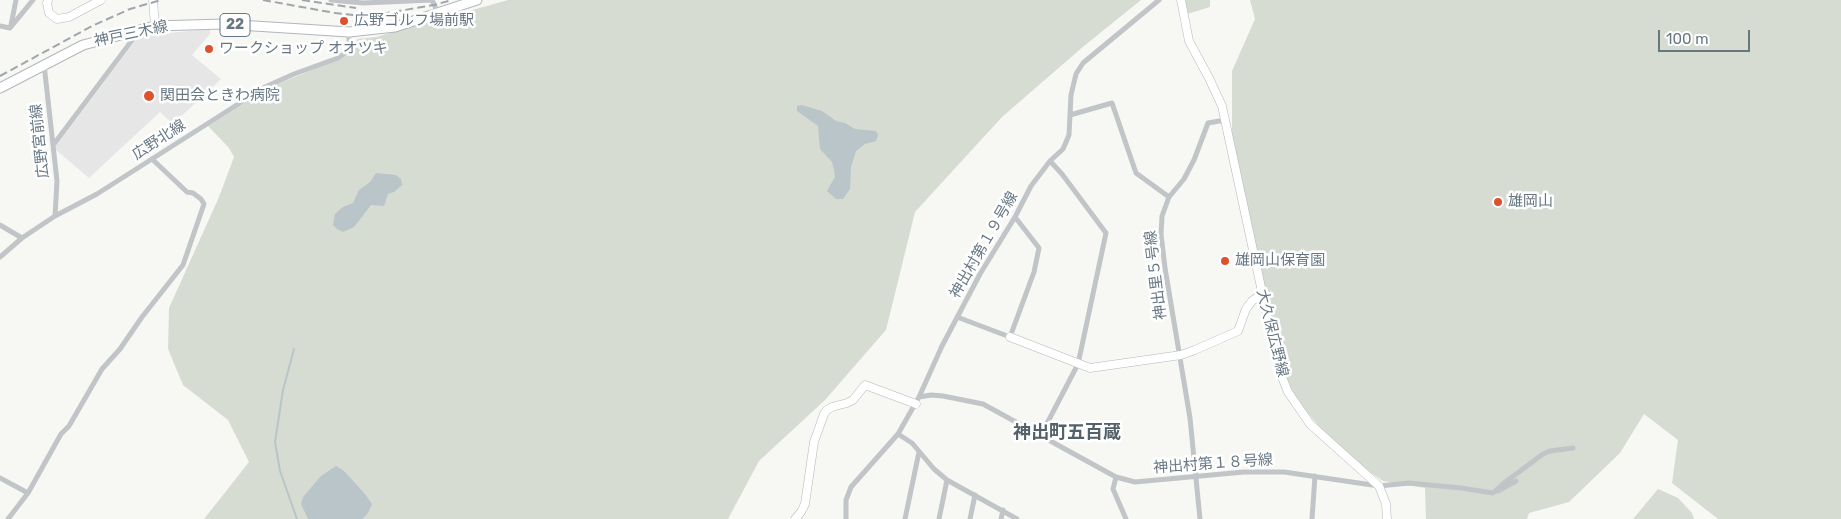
<!DOCTYPE html>
<meta charset="utf-8">
<style>
body{margin:0}
#map{position:relative;width:1841px;height:519px;overflow:hidden;background:#f7f7f4;font-family:Rubik,sans-serif}
canvas{display:block}
.scale{position:absolute;left:1658px;top:30px;width:92px;height:22px;box-sizing:border-box;border:2px solid #677884;border-top:0;padding-left:6px;font-size:15px;line-height:18px;white-space:nowrap;color:#677884;-webkit-text-stroke:4px #fff;paint-order:stroke}
</style>
<div id="map">
<canvas width="1841" height="519"></canvas>
<div class="scale">100 m</div>
</div>
<script>
const ctx = document.querySelector('canvas').getContext('2d');
ctx.lineJoin = 'round';
function fillPath(path, color) { ctx.fillStyle = color; ctx.fill(path, 'evenodd'); }
const poly = rows => new Path2D(rows.map(r => 'M' + r).join(''));
function stroke(path, color, width, dash) { ctx.strokeStyle = color; ctx.lineWidth = width; ctx.lineCap = dash ? 'butt' : 'round'; ctx.setLineDash(dash || []); ctx.stroke(path); }
function label(font, color, halo, rows, align = 'center') {
  ctx.font = font + ' Rubik,"Noto Sans JP",sans-serif'; ctx.lineWidth = 5; ctx.setLineDash([]); ctx.textBaseline = 'middle'; ctx.strokeStyle = halo; ctx.fillStyle = color; for (const [text, x, y, turn = 0] of rows) {
    ctx.save(); ctx.translate(x, y); ctx.rotate((+turn || 0) * Math.PI / 180); ctx.textAlign = isNaN(turn) ? turn : align; if (halo) ctx.strokeText(text, 0, 0); ctx.fillText(text, 0, 0); ctx.restore();
  }
}
fillPath(poly([
 [210,29,210,34,192,55,221,79,173,124,160,112,89,178,55,149,56,146,139,36]
]), '#e5e6e5');
fillPath(poly([
 [508,0,1141,0,1084,46,1002,117,915,212,886,330,825,400,759,461,728,519,204,519,249,462,228,420,183,385,168,349,169,308,219,197,234,157,229,148,208,126,268,88,346,56,358,39,376,37],
 [1184,0,1210,0,1210,7,1187,14],
 [1250,0,1841,0,1841,519,1718,519,1672,483,1678,440,1644,414,1620,453,1569,502,1529,513,1527,519,1426,519,1425,488,1383,481,1338,450,1291,392,1276,342,1232,136,1232,71,1255,19],
 [1658,489,1678,498,1692,513,1694,519,1633,519]
]), '#d7dcd3');
fillPath(poly([
 [802,105,822,111,836,121,845,123,855,129,876,131,878,135,876,141,865,144,856,151,851,167,850,189,843,199,836,199,827,191,835,177,834,170,832,162,820,149,818,126,797,111,797,106],
 [376,173,396,175,401,179,402,185,394,192,388,194,384,206,371,205,354,227,343,232,337,229,333,225,335,214,343,207,353,203,359,190,370,182],
 [336,466,344,471,365,494,372,504,368,513,362,519,308,519,301,504,303,497,321,476]
]), '#b9c5c9');
stroke(poly([
 [294,349,283,390,275,442,280,471,297,519]
]), '#b9c5c9', 2);
const secondary = poly([
 [48,0,47,3,49,13,57,19,69,17,101,0],
 [153,0,155,26],
 [1181,0,1189,41,1209,78,1222,106,1273,343,1282,377,1288,392,1310,424,1379,486,1386,504,1387,519],
 [1010,337,1090,368,1181,355,1195,350,1238,331,1246,309,1252,301,1259,296],
 [795,519,801,512,805,504,814,442,824,414,827,410,832,407,847,403,853,400,865,385,916,404]
]);
const primary = poly([
 [0,88,83,45,155,26,223,24,349,32,395,27,477,0]
]);
stroke(secondary, '#b3b9bd', 9);
stroke(primary, '#b2b7bb', 11);
stroke(poly([
 [331,0,363,3,432,0,438,13],
 [11,25,16,0],
 [0,26,10,28,33,0],
 [44,64,57,181,55,216],
 [1070,115,1112,103,1136,173,1169,197,1162,216,1161,234,1165,268,1190,418,1200,519],
 [54,144,139,31],
 [1169,197,1184,179,1194,160,1208,123,1225,120],
 [0,225,22,238],
 [0,257,22,238,55,216,97,194,265,87,294,74,338,58,345,53,349,45,349,32],
 [957,317,1010,337,1034,272,1039,248,1015,217],
 [919,397,931,395,943,396,983,404,1116,477,1135,482,1244,472,1284,472,1379,486,1409,483,1461,488,1493,493,1504,483,1543,454,1550,451,1573,448],
 [898,434,912,443,934,469,947,480,1017,519],
 [1041,435,1078,364,1106,233,1062,174,1050,161],
 [1116,477,1113,489,1126,519],
 [0,478,28,493],
 [1498,491,1516,481],
 [8,519,28,493,61,434,69,426,102,369,120,349,142,317,183,265,204,204,201,199,193,193,187,192,152,159],
 [846,519,846,500,851,487,898,434,919,397,942,346,980,274,1015,217,1031,186,1050,161,1063,149,1069,135,1071,95,1076,74,1083,63,1159,0],
 [905,519,919,452],
 [939,519,947,480],
 [970,519,975,495],
 [1001,519,1003,510],
 [1312,519,1315,476]
]), '#c1c5c8', 5);
stroke(secondary, '#fff', 8);
stroke(primary, '#fff', 9);
stroke(poly([
 [263,0,335,13,354,15,381,14,434,5,452,0],
 [302,0,356,8],
 [0,76,92,26,130,9,161,0]
]), '#a0a7ac', 2, [8, 4]);
for (const [x, y, r, color] of [
 [344,21,5,"#de512e"],
 [209,49,5,"#de512e"],
 [149,96,6,"#de512e"],
 [1498,202,5,"#de512e"],
 [1225,261,5,"#de512e"]
]) { const dot = new Path2D(); dot.arc(x, y, r, 0, 2 * Math.PI); ctx.fillStyle = color; ctx.fill(dot); stroke(dot, '#fff', 2); }
for (const [x, y, w] of [
 [235,25,30]
]) { const box = new Path2D(); box.roundRect(x - w / 2, y - 11.5, w, 23, 4); ctx.fillStyle = '#fff'; ctx.fill(box); stroke(box, '#677884', 1); }
label('bold 14px', '#677884', null, [
 ["22",235,25]
]);
label('15px', '#677884', '#fff', [
 ["広野ゴルフ場前駅",354,21],
 ["ワークショップ オオツキ",219,49],
 ["関田会ときわ病院",160,96],
 ["雄岡山",1508,202],
 ["雄岡山保育園",1235,261]
], 'left');
label('15px', '#677884', '#fff', [
 ["神戸三木線",131,34,-12],
 ["広野北線",159,140,-33],
 ["広野宮前線",40,141,-96],
 ["神出村第１９号線",984,245,-60],
 ["神出里５号線",1156,275,-97],
 ["大久保広野線",1272,333,76],
 ["神出村第１８号線",1213,464,-4]
]);
label('bold 18px', '#55616a', '#fff', [
 ["神出町五百蔵",1067,433]
]);
</script>
